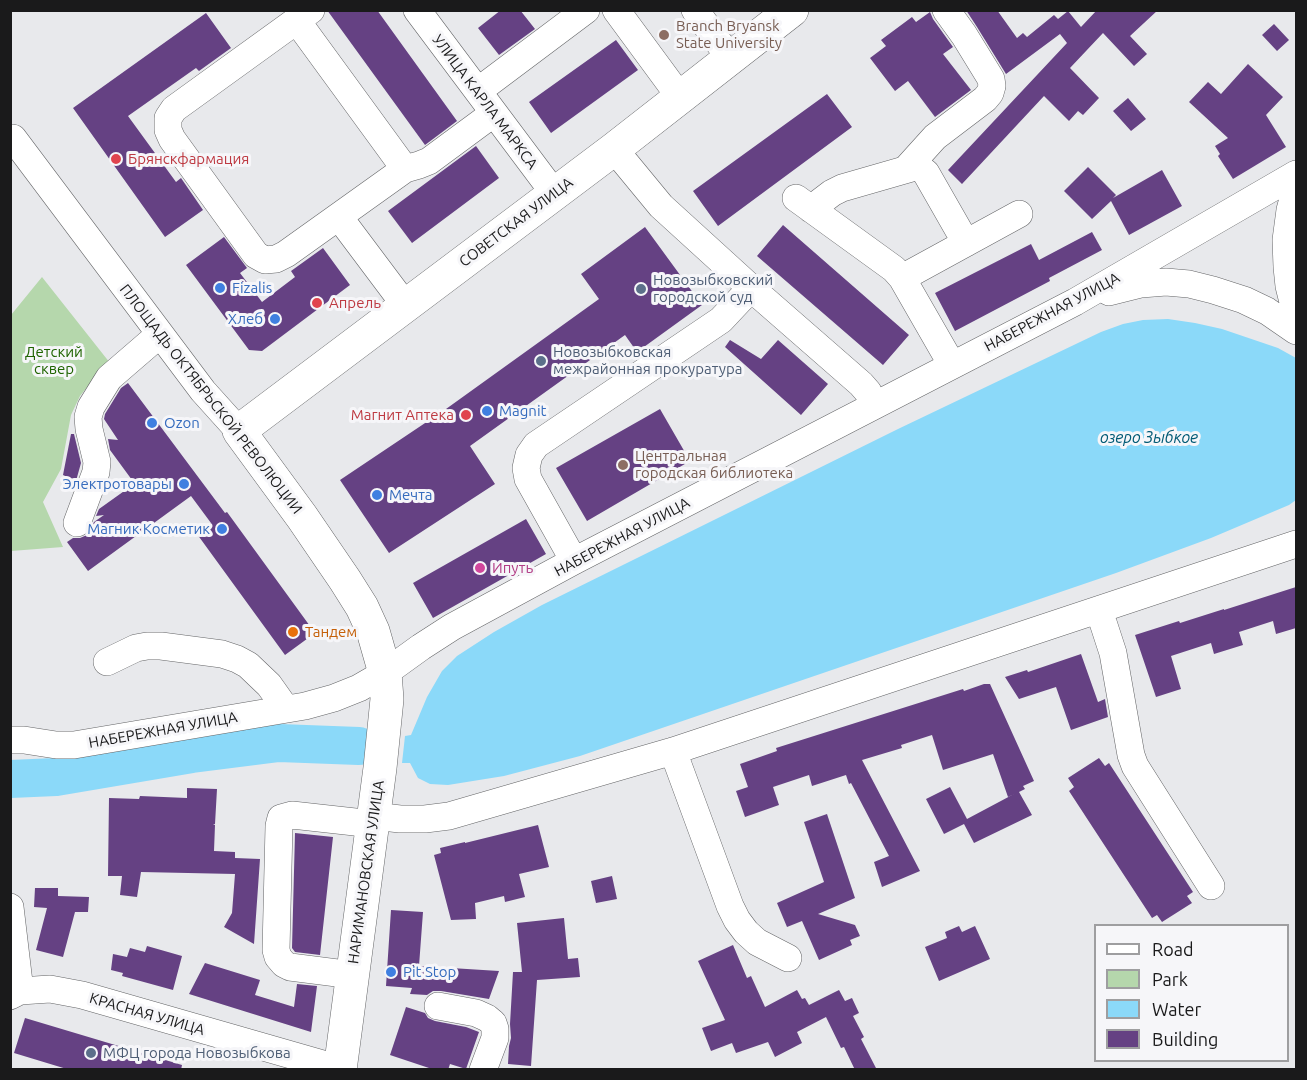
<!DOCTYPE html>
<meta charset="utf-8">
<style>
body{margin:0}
#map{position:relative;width:1307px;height:1080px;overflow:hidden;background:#e8e9ec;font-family:Ubuntu,sans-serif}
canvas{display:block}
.frame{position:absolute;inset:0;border:12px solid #1a1a1b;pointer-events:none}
.legend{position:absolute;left:1094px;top:924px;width:195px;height:138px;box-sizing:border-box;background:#f6f6f9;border:2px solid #9e9ea0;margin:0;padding:8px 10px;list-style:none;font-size:18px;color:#1a1a1b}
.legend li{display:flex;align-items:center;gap:12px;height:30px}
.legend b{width:30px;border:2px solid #9e9ea0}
</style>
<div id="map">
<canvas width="1307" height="1080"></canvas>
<div class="frame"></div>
<ul class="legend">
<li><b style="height:8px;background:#fff"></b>Road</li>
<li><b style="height:16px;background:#b5d7ac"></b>Park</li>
<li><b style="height:16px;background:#8bd9f9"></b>Water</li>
<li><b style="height:16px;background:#654183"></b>Building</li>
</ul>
</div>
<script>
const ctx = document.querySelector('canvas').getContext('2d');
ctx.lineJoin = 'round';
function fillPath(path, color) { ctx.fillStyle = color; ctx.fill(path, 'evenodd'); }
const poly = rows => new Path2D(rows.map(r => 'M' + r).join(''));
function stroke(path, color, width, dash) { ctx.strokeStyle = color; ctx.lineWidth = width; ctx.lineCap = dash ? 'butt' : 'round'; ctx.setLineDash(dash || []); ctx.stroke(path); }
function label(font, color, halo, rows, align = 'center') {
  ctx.font = font + ' Ubuntu,sans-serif'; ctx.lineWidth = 6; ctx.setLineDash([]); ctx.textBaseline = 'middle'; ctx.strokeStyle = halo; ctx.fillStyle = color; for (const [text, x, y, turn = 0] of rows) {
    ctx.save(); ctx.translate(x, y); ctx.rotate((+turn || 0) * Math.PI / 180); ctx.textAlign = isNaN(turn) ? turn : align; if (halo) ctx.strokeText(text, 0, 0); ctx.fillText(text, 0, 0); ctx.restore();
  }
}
fillPath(poly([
 [42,277,110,363,96,376,80,396,71,415,61,469,43,502,63,547,11,551,11,315]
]), '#b5d7ac');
fillPath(poly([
 [1168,319,1195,323,1222,329,1278,348,1296,358,1296,500,1289,505,1211,538,1116,573,580,756,504,776,448,785,430,784,418,778,410,763,402,763,405,736,411,735,427,697,442,671,457,656,494,632,542,605,898,429,1101,332,1123,324,1143,320]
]), '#8bd9f9');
stroke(poly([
 [10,779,56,777,192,754,279,743,359,746]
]), '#8bd9f9', 38);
fillPath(poly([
 [327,10,377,10,457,121,425,145],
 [501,10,520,10,535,29,499,55,478,28],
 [966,10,997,10,1017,38,1023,33,1027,37,1054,15,1058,19,1068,11,1081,27,1097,10,1158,10,1130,36,1147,54,1134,66,1103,33,1070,68,1099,98,1083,115,1078,111,1069,121,1044,96,962,184,948,170,1067,43,1060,34,1006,74,977,27],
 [930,12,933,19,953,47,943,54,971,90,935,117,908,81,895,91,870,58,886,46,881,40,912,17,916,22],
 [206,13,231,48,199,71,196,68,128,116,176,182,181,178,203,210,165,237,73,108],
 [1274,24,1289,40,1277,51,1262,35],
 [616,40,638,70,551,133,529,102],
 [1248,64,1283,97,1266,115,1286,147,1233,179,1218,156,1220,154,1215,146,1228,138,1189,102,1208,82,1221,94],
 [827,94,852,127,718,226,693,191],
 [1128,98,1146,119,1131,131,1113,111],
 [476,146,499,178,412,243,388,211],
 [1088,167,1116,195,1113,198,1162,170,1182,206,1129,235,1111,201,1092,219,1064,191],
 [783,225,909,335,883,365,757,256],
 [645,227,702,305,637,352,625,335,470,446,495,484,389,553,340,480,446,409,599,299,581,274],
 [1092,232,1102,250,1049,278,1050,281,955,331,935,293,1031,244,1039,260],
 [224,237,247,268,240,273,262,302,295,277,291,271,323,248,350,285,262,351,249,350,186,265],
 [730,340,761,359,778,340,828,384,801,415,725,347],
 [128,383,225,513,227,512,315,633,285,655,197,534,211,523,191,496,88,571,67,542,73,538,80,538,87,535,94,522,104,515,96,516,99,509,127,489,124,486,132,480,110,450,108,439,118,440,104,419,105,414,121,388],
 [660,409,690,461,587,521,556,468],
 [71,434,74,434,81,463,76,481,63,475],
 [526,519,546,554,433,618,413,583],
 [1296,587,1296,628,1276,634,1273,621,1239,632,1243,645,1214,654,1211,643,1171,656,1181,689,1156,697,1135,635,1179,621,1180,623,1224,609,1224,610],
 [1081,654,1098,702,1105,699,1108,717,1071,730,1056,687,1019,699,1005,677,1027,670,1028,672],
 [984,684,990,684,1034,781,1023,786,1025,789,1019,792,1032,815,974,843,964,824,944,834,926,799,950,787,967,819,1014,794,1008,797,993,754,943,770,932,735,901,745,902,748,862,760,920,871,882,887,874,862,889,856,851,783,849,784,846,775,812,786,809,775,773,787,779,805,745,817,736,791,748,787,740,764,777,751,776,748,963,689,964,691],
 [1099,758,1105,766,1109,763,1193,892,1187,896,1192,903,1162,922,1157,915,1152,918,1069,791,1074,787,1068,778],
 [187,788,217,789,215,824,213,824,215,825,214,851,235,852,235,858,260,859,254,944,224,927,232,913,235,874,141,872,137,897,120,895,122,876,108,876,109,798,139,799,140,796,187,798],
 [827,814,855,898,818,914,855,925,860,936,850,940,852,945,819,960,802,921,787,927,777,903,824,882,804,822],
 [538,825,549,867,519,874,525,897,505,902,504,896,475,903,476,919,451,920,434,855,441,853,440,848,465,842,465,843],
 [295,833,333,837,320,955,295,952,292,948],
 [612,876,617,899,596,903,591,881],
 [35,888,58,888,58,896,89,897,88,912,75,912,63,957,36,950,47,908,34,907],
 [391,910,423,912,419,966,499,971,489,999,441,991,433,991,427,995,410,994,412,988,386,986],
 [564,918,568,959,578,958,580,977,537,980,531,1066,508,1064,509,1046,511,1038,510,1024,513,972,522,972,517,923],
 [959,926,962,932,975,926,990,959,939,981,925,947,947,938,945,932],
 [733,945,747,978,751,976,765,1007,797,990,802,999,805,998,809,1005,839,990,845,1001,852,998,859,1013,853,1016,864,1037,861,1039,877,1070,855,1070,844,1047,841,1048,826,1017,797,1032,802,1043,775,1057,768,1042,736,1053,732,1043,711,1051,702,1028,725,1020,698,961],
 [147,946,182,956,173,990,122,976,123,973,111,970,113,954,127,957,130,948,145,952],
 [205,963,260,980,255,995,294,1007,297,984,317,986,311,1032,189,994],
 [406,1007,425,1013,428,1018,435,1021,466,1027,479,1032,466,1069,450,1064,448,1070,435,1070,390,1055],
 [25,1018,182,1065,181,1070,70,1070,14,1053]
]), '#654183');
const minor = poly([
 [417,10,554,193],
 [616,10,680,97],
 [695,10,730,58],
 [297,21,405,169,286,254,276,259,265,260,256,255,172,139,168,130,168,118,174,109,311,10],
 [478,91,586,10],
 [13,138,203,391,239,431],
 [614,149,661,206,751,288,861,384,868,392,875,405],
 [907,168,935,137,985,99,990,93,992,86,991,79,964,35,946,10],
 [405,169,419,165,429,161,494,113],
 [1296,188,1290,210,1286,240,1287,267,1289,286,1296,314],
 [796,198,894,269,902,278,952,365],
 [811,209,832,193,842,188,915,167,921,169,926,173,966,243],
 [339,217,405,305],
 [902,278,1019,214],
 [1109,292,1141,284,1166,282,1189,284,1213,290,1244,300,1267,311,1296,331],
 [77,523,96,472,97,462,89,429,88,417,91,407,109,378,160,334],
 [574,561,528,479,526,468,529,455,536,445,721,320,751,288],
 [1099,610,1113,653,1131,755,1135,766,1211,886],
 [107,662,136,648,147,646,161,646,222,654,237,659,248,665,269,685,286,709],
 [10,740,24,740,56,745,74,745,305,706,334,698,359,688,385,673,421,647,452,627,574,561,1075,302,1296,174],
 [673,751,730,906,737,920,746,932,757,942,788,958],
 [374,816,400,819,425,819,449,816,673,751,1296,544],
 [10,907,20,991,10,996],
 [353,975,290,967,284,964,278,957,276,950,279,826,281,818,292,815,373,824],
 [20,991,50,989,82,995,340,1069],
 [438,1006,476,1013,487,1018,493,1023,495,1029,495,1038,483,1070]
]);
const major = poly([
 [340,1070,380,768,387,699,385,673,373,631,362,607,345,580,302,517,239,431,614,149,792,10]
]);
stroke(minor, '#646567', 28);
stroke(major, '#646567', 34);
stroke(minor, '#fff', 27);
stroke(major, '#fff', 33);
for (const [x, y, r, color] of [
 [664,35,6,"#8d6e63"],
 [116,159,6,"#e0444e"],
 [220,288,6,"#3f7fe0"],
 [641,289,6,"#5c6f8a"],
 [317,303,6,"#e0444e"],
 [275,319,6,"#3f7fe0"],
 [541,361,6,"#5c6f8a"],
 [487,411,6,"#3f7fe0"],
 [466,415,6,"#e0444e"],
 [152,423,6,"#3f7fe0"],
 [623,465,6,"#8d6e63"],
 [184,484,6,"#3f7fe0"],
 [377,495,6,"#3f7fe0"],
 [222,529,6,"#3f7fe0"],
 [480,568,6,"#d1479c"],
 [293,632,6,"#e8710a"],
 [391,972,6,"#3f7fe0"],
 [91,1053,6,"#5c6f8a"]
]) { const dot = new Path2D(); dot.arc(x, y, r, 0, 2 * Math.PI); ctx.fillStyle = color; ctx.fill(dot); stroke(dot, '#f6f6f9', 2); }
label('15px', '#785e54', '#f6f6f9', [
 ["Branch Bryansk",676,26],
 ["State University",676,43],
 ["Центральная",635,456],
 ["городская библиотека",635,473]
], 'left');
label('15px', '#1a1a1b', '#f6f6f9', [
 ["УЛИЦА КАРЛА МАРКСА",485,102,53],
 ["СОВЕТСКАЯ УЛИЦА",516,222,-37],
 ["НАБЕРЕЖНАЯ УЛИЦА",1052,312,-28],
 ["ПЛОЩАДЬ ОКТЯБРЬСКОЙ РЕВОЛЮЦИИ",211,399,52],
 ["НАБЕРЕЖНАЯ УЛИЦА",622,537,-28],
 ["НАБЕРЕЖНАЯ УЛИЦА",163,730,-10],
 ["НАРИМАНОВСКАЯ УЛИЦА",366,872,-82],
 ["КРАСНАЯ УЛИЦА",147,1014,16]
]);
label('15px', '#be3a42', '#f6f6f9', [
 ["Брянскфармация",128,159],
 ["Апрель",329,303],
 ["Магнит Аптека",454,415,"right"]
], 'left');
label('15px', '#4e5e75', '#f6f6f9', [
 ["Новозыбковский",653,280],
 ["городской суд",653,297],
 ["Новозыбковская",553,352],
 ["межрайонная прокуратура",553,369],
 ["МФЦ города Новозыбкова",103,1053]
], 'left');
label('15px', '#366cbe', '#f6f6f9', [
 ["Fizalis",232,288],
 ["Хлеб",263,319,"right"],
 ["Magnit",499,411],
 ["Ozon",164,423],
 ["Электротовары",172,484,"right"],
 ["Мечта",389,495],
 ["Магник Косметик",210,529,"right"],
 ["Pit Stop",403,972]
], 'left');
label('15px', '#1f6400', '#f6f6f9', [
 ["Детский",54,352],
 ["сквер",54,369]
]);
label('15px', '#b23c85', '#f6f6f9', [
 ["Ипуть",492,568]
], 'left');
label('15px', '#c56008', '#f6f6f9', [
 ["Тандем",305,632]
], 'left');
label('italic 16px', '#005a75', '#f6f6f9', [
 ["озеро Зыбкое",1149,438]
]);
</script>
